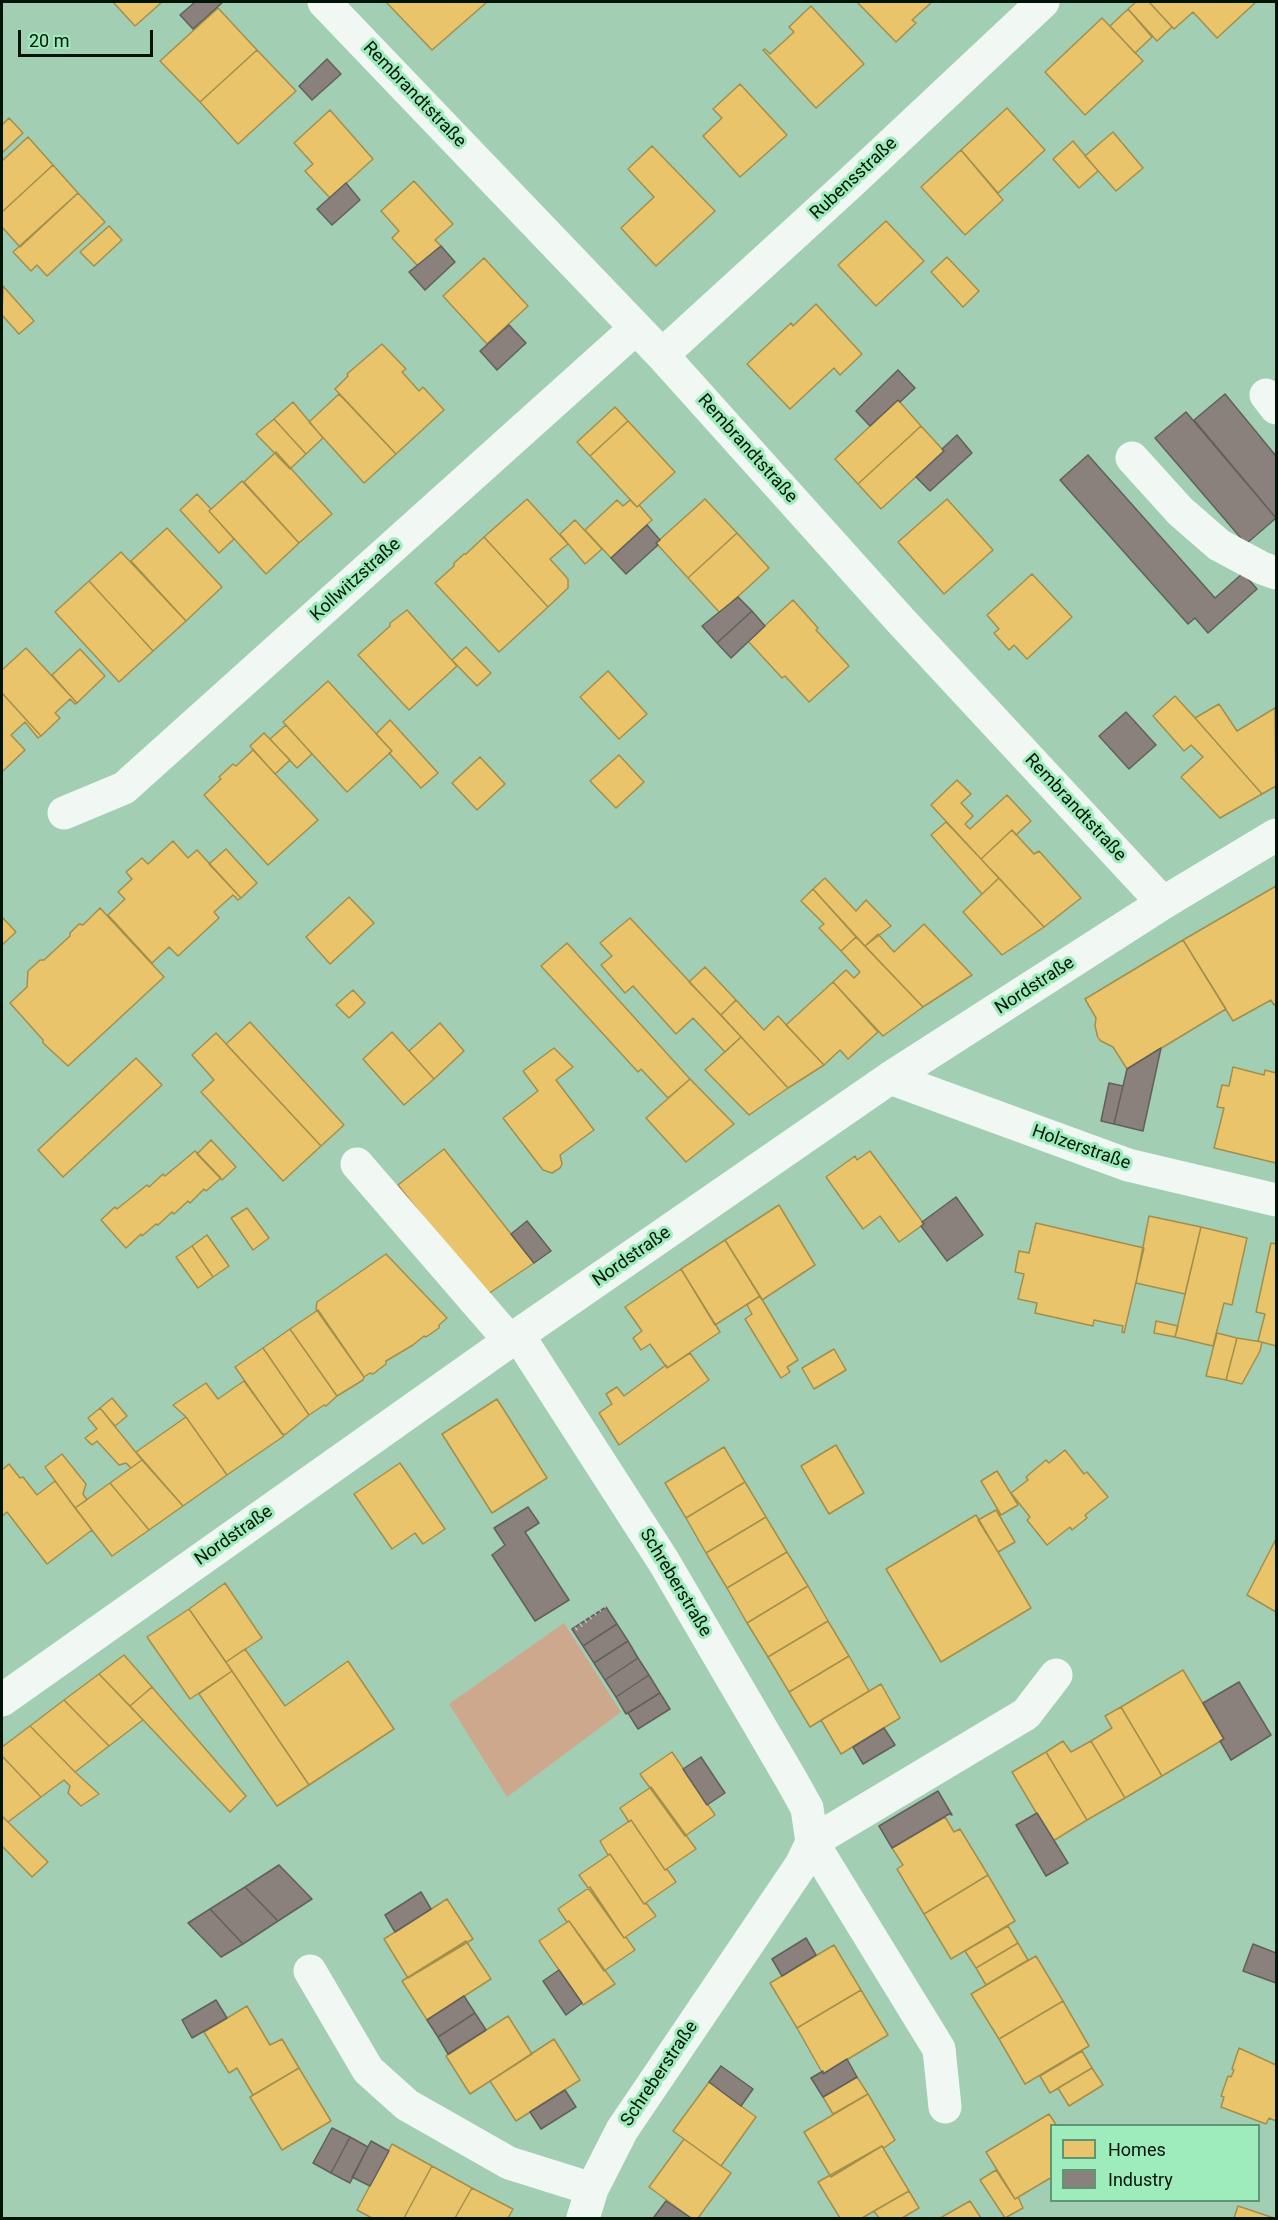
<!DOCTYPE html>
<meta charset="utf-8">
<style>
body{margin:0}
#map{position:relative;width:1278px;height:2220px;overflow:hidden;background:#a2ceb3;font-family:Roboto,sans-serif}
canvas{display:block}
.frame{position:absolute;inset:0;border:3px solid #001407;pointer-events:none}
.legend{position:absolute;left:1050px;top:2124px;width:210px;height:78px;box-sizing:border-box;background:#9eecbb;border:2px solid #5f9673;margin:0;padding:8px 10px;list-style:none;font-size:18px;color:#001407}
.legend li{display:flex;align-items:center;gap:12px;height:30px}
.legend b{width:30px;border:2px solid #5f9673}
.scale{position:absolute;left:18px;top:30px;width:135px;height:27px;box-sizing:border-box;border:3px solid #001407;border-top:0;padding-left:8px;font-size:18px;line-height:21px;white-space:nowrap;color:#001407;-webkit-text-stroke:4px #9eecbb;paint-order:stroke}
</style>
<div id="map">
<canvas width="1278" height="2220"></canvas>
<div class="frame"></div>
<ul class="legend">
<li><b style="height:16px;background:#e9c46a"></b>Homes</li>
<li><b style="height:16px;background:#8a817c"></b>Industry</li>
</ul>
<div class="scale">20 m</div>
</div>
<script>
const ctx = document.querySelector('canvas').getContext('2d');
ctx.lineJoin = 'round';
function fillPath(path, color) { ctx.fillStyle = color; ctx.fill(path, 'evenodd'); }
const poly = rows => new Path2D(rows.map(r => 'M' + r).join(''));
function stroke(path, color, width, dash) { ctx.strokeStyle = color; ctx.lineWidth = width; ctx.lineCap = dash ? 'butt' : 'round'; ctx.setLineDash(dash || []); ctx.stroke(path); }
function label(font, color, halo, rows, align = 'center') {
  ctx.font = font + ' Roboto,sans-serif'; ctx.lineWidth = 6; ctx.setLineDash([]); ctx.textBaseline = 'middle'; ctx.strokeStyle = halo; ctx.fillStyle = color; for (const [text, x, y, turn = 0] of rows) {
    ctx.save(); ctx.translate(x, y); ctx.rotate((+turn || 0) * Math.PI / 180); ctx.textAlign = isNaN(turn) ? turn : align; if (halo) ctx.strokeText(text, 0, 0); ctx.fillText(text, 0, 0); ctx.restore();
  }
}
fillPath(poly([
 [564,1623,621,1712,507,1797,449,1704]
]), '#cda88c');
const homes = poly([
 [113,2,162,2,135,26,113,2],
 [386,2,487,2,432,50,386,2],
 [857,2,932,2,912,20,916,23,896,42,857,2],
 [1136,2,1149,2,1172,27,1157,41,1128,9,1136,2],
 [1149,2,1256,2,1217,38,1193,12,1174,29,1149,2],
 [811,6,864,64,816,108,763,50,765,49,770,54,794,32,789,27,811,6],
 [218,8,257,50,200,102,160,61,218,8],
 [1128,9,1152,37,1135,53,1110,26,1128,9],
 [1102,18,1143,61,1085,115,1045,72,1102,18],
 [257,50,296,91,238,144,200,102,257,50],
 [740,84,787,135,740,177,703,136,722,118,713,109,740,84],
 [1007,108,1045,150,998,193,961,150,1007,108],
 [330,110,373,159,330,198,305,171,313,164,294,143,330,110],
 [9,118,23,133,2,153,2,125,9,118],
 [1113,132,1143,168,1116,191,1085,156,1113,132],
 [28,137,53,165,2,212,2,161,28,137],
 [1073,141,1098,171,1079,188,1053,159,1073,141],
 [652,146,715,211,656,266,621,228,654,197,628,169,652,146],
 [961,150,1003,200,965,235,921,187,961,150],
 [53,165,78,193,20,247,2,227,2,212,53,165],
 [414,181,453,224,435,240,441,246,418,266,392,238,399,231,381,211,414,181],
 [78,193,105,222,47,276,37,265,31,271,13,252,78,193],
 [886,221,924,261,876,306,838,265,886,221],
 [109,226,122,240,94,266,80,252,109,226],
 [947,257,979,291,963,307,931,272,947,257],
 [484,258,528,306,487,344,443,296,484,258],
 [3,286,34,321,19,334,2,315,3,286],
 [816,304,862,354,840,375,834,368,790,409,747,364,791,323,793,326,816,304],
 [382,344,406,369,402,372,419,391,423,387,444,410,396,454,335,389,348,376,347,374,382,344],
 [339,394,396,454,364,483,309,422,339,394],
 [898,400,921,426,858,484,835,459,898,400],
 [293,402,323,438,306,454,274,419,293,402],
 [615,407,628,421,590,456,577,442,615,407],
 [274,419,306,454,290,469,256,434,274,419],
 [628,421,675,472,637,507,590,456,628,421],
 [921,426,944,451,881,509,858,484,921,426],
 [276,452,332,514,299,543,244,482,276,452],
 [242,481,299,543,266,574,209,511,242,481],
 [197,494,211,509,209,511,234,539,219,553,180,510,197,494],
 [527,499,568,544,550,559,568,579,568,588,548,607,484,537,527,499],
 [705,499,737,533,688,578,656,543,705,499],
 [947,499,993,550,944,594,898,542,947,499],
 [617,500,623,506,630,500,637,507,639,505,652,520,611,558,585,530,617,500],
 [575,520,602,549,585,564,560,534,575,520],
 [167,528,222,587,186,621,131,561,167,528],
 [737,533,769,568,720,613,688,578,737,533],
 [484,537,548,607,499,652,435,583,454,566,454,563,464,554,466,554,484,537],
 [121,552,186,621,153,651,89,581,121,552],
 [1032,574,1072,617,1027,659,1014,645,1009,650,994,633,999,629,987,615,1032,574],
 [89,581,153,651,119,682,55,612,89,581],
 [793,600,818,628,816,630,849,666,809,702,785,676,782,678,748,641,793,600],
 [407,610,457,666,409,710,358,655,390,626,390,623,407,610],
 [466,647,491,673,477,686,452,660,466,647],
 [26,648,77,703,75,704,70,699,55,713,60,718,41,736,2,693,2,670,26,648],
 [80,649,105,676,77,703,52,675,80,649],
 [608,671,647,714,619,739,580,697,608,671],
 [328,681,392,751,347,792,283,722,328,681],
 [2,693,41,736,38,738,25,722,11,735,25,750,2,772,2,693],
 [1175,696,1195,718,1262,794,1220,818,1181,777,1203,757,1191,745,1184,751,1153,716,1175,696],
 [1219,704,1237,731,1275,708,1276,786,1262,794,1195,718,1219,704],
 [390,720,438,773,421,788,389,753,392,751,376,734,390,720],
 [286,725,312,754,297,768,270,739,286,725],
 [264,733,290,760,275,774,250,746,264,733],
 [253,750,318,820,268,865,204,795,221,779,219,777,233,764,236,766,253,750],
 [619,755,644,782,616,808,590,781,619,755],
 [480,757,505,784,477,810,452,783,480,757],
 [957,780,971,794,961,803,973,816,965,824,970,829,1007,795,1031,821,1016,835,1012,830,981,859,931,805,957,780],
 [946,822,999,878,982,894,931,835,946,822],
 [1012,830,1034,854,1039,851,1081,898,1044,927,981,859,1012,830],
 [173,841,188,858,197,850,241,898,238,900,233,895,214,912,219,918,178,956,169,947,152,963,108,915,125,899,118,892,132,879,126,872,142,858,148,864,173,841],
 [226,849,257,883,241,898,209,864,226,849],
 [825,878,856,911,866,900,891,926,865,946,813,889,825,878],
 [999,878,1044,927,1002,955,963,912,999,878],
 [1276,886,1276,1003,1274,1005,1271,1000,1233,1021,1183,940,1276,886],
 [813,889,856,937,841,951,819,928,824,924,801,901,813,889],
 [349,897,374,923,330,964,306,937,349,897],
 [100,908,164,977,68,1066,43,1043,43,1040,10,1003,27,987,28,971,40,960,44,960,70,936,70,933,79,924,83,925,100,908],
 [2,917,16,932,2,945,2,917],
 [630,918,741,1037,725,1052,693,1018,676,1034,633,986,625,993,601,965,612,956,600,943,630,918],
 [924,924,972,975,923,1007,865,946,878,934,894,952,924,924],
 [856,937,923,1007,883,1036,833,982,846,970,854,978,860,972,841,951,856,937],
 [1183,940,1226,1009,1127,1069,1113,1047,1101,1041,1098,1038,1095,1026,1096,1018,1085,999,1183,940],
 [567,943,690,1079,668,1098,641,1069,638,1072,541,966,567,943],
 [705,967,736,1000,721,1015,689,982,705,967],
 [833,982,878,1032,848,1059,840,1050,824,1065,786,1025,833,982],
 [353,990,365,1003,349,1018,336,1005,353,990],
 [736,1000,764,1030,778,1016,824,1065,788,1088,721,1015,736,1000],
 [250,1022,344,1125,321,1146,226,1044,250,1022],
 [440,1023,464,1051,434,1079,409,1051,440,1023],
 [392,1032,434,1079,404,1105,363,1059,392,1032],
 [216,1033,321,1146,283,1181,201,1092,214,1080,192,1055,216,1033],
 [741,1037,788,1088,749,1115,705,1070,741,1037],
 [554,1048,573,1067,556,1080,594,1130,560,1155,562,1164,560,1168,552,1173,543,1170,503,1118,538,1091,523,1071,554,1048],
 [136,1058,162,1085,63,1177,38,1150,136,1058],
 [1233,1067,1264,1075,1265,1070,1276,1073,1276,1163,1214,1148,1224,1108,1217,1107,1222,1085,1229,1086,1233,1067],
 [690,1079,734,1124,686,1162,646,1118,690,1079],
 [211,1140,236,1167,222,1180,197,1154,211,1140],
 [444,1149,534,1263,485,1296,398,1185,444,1149],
 [195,1151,221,1178,206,1191,204,1189,190,1203,188,1201,174,1214,172,1212,158,1225,156,1224,142,1236,141,1234,126,1248,101,1220,115,1207,117,1209,147,1185,149,1187,163,1174,165,1176,195,1151],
 [870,1151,924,1224,899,1242,880,1216,863,1229,826,1177,855,1156,857,1160,870,1151],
 [779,1205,815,1265,762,1300,725,1240,779,1205],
 [247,1208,269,1238,253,1250,231,1218,247,1208],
 [1149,1216,1201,1227,1185,1294,1136,1283,1149,1216],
 [1036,1223,1144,1248,1124,1333,1122,1332,1123,1326,1094,1320,1093,1326,1035,1313,1037,1303,1018,1299,1024,1274,1015,1272,1019,1251,1029,1253,1036,1223],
 [1201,1227,1247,1238,1232,1305,1224,1303,1213,1346,1175,1337,1201,1227],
 [207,1235,229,1266,213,1277,192,1246,207,1235],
 [725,1240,760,1296,715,1325,681,1269,725,1240],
 [1271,1243,1276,1244,1276,1346,1258,1341,1265,1314,1256,1312,1271,1243],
 [192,1246,213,1277,198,1288,176,1257,192,1246],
 [386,1254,447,1318,439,1325,439,1328,426,1337,424,1336,413,1345,386,1361,386,1364,373,1374,370,1373,364,1377,316,1309,317,1302,386,1254],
 [681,1269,720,1332,667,1368,650,1344,641,1350,633,1338,642,1331,625,1307,681,1269],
 [760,1296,798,1360,787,1367,790,1372,781,1378,745,1319,752,1314,747,1305,760,1296],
 [318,1310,364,1377,363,1380,337,1396,290,1329,318,1310],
 [1156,1321,1178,1326,1175,1337,1154,1333,1156,1321],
 [290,1329,337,1396,326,1406,324,1405,309,1415,263,1348,290,1329],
 [1217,1333,1237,1338,1226,1380,1206,1376,1217,1333],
 [1237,1338,1262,1342,1260,1351,1242,1384,1226,1380,1237,1338],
 [263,1348,309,1415,286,1434,282,1434,235,1367,263,1348],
 [834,1349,846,1370,814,1389,802,1368,834,1349],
 [690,1353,709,1380,619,1445,599,1413,612,1404,606,1394,617,1387,624,1396,666,1365,667,1368,690,1353],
 [244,1381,284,1436,227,1475,186,1417,173,1405,206,1383,218,1399,244,1381],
 [112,1398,127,1416,115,1426,100,1408,112,1398],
 [497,1399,547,1478,492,1513,442,1434,497,1399],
 [100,1408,142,1460,131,1468,126,1463,119,1465,97,1441,92,1445,85,1438,97,1429,88,1418,100,1408],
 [186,1417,227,1475,183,1506,136,1452,186,1417],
 [836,1445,864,1493,829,1514,801,1466,836,1445],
 [724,1447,745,1482,686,1518,665,1483,724,1447],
 [1065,1450,1084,1474,1087,1472,1108,1497,1085,1515,1087,1518,1072,1530,1070,1527,1047,1545,1027,1520,1030,1517,1011,1493,1028,1480,1026,1477,1046,1460,1049,1463,1065,1450],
 [62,1454,86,1484,83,1494,87,1500,75,1508,45,1467,62,1454],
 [142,1460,183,1506,149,1530,110,1483,142,1460],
 [400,1463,445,1529,423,1544,415,1533,392,1549,354,1494,400,1463],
 [9,1464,20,1478,23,1477,37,1495,55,1481,92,1530,47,1564,7,1512,2,1516,2,1470,9,1464],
 [997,1471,1018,1505,1001,1515,981,1481,997,1471],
 [745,1482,766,1517,706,1553,686,1518,745,1482],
 [110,1483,149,1530,112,1556,75,1508,110,1483],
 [996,1510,1015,1542,998,1552,978,1520,996,1510],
 [976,1515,1031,1608,941,1662,886,1569,976,1515],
 [766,1517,787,1552,727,1588,706,1553,766,1517],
 [1276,1539,1276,1612,1247,1595,1276,1539],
 [787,1552,808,1586,747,1623,727,1588,787,1552],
 [225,1583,262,1638,226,1662,189,1609,225,1583],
 [808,1586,828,1621,768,1657,747,1623,808,1586],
 [189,1609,232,1671,190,1699,147,1637,189,1609],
 [828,1621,849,1656,789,1692,768,1657,828,1621],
 [245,1649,285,1706,348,1661,394,1729,309,1785,226,1662,245,1649],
 [124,1655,152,1687,130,1706,99,1674,124,1655],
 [849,1656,869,1691,810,1727,789,1692,849,1656],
 [1183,1670,1224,1739,1162,1776,1121,1707,1183,1670],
 [232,1671,309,1785,277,1806,199,1694,232,1671],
 [99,1674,143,1720,109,1746,64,1700,99,1674],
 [881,1684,900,1718,841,1754,821,1720,881,1684],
 [152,1687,246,1796,230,1812,130,1706,152,1687],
 [64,1700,109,1746,75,1772,30,1726,64,1700],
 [1121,1707,1162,1776,1125,1798,1091,1741,1112,1728,1105,1716,1121,1707],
 [30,1726,75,1772,99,1794,81,1806,68,1793,70,1786,64,1780,41,1797,2,1756,2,1747,30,1726],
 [1063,1741,1071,1752,1091,1741,1125,1798,1087,1820,1046,1752,1063,1741],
 [672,1752,715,1815,685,1836,640,1774,672,1752],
 [1046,1752,1087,1820,1053,1841,1012,1772,1046,1752],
 [2,1756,41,1797,8,1822,2,1816,2,1756],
 [651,1787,696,1849,665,1870,631,1820,629,1822,620,1808,651,1787],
 [2,1816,48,1862,32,1877,2,1846,2,1816],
 [945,1817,954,1832,960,1829,988,1875,924,1914,897,1869,903,1865,892,1848,945,1817],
 [631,1820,665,1870,667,1869,676,1882,644,1904,610,1854,608,1855,600,1841,631,1820],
 [610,1854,644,1904,646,1903,656,1916,624,1938,579,1875,610,1854],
 [988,1875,1015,1921,951,1959,924,1914,988,1875],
 [590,1887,624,1938,626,1937,635,1950,604,1971,569,1921,567,1922,558,1909,590,1887],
 [447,1899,473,1939,408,1978,384,1939,447,1899],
 [569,1921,615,1984,583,2005,539,1941,569,1921],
 [1008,1926,1018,1943,976,1968,965,1951,1008,1926],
 [466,1941,491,1979,427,2020,402,1981,466,1941],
 [1018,1943,1028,1960,986,1985,976,1968,1018,1943],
 [834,1945,861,1990,797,2028,770,1983,834,1945],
 [1036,1956,1063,2001,999,2039,971,1994,1036,1956],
 [861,1990,888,2035,823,2074,797,2028,861,1990],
 [1063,2001,1089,2046,1025,2084,999,2039,1063,2001],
 [247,2006,270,2045,282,2039,299,2068,253,2095,237,2068,229,2073,204,2032,247,2006],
 [508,2016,532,2054,470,2094,446,2056,508,2016],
 [554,2039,580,2080,516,2121,490,2081,554,2039],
 [1239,2048,1276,2065,1276,2121,1269,2118,1266,2124,1221,2107,1224,2097,1221,2096,1228,2076,1231,2077,1234,2070,1232,2069,1239,2048],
 [1082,2051,1092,2068,1050,2093,1040,2076,1082,2051],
 [299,2068,331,2121,282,2150,250,2097,299,2068],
 [1092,2068,1103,2085,1069,2106,1058,2088,1092,2068],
 [857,2077,868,2094,833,2114,823,2097,857,2077],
 [709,2082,756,2117,721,2166,673,2131,709,2082],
 [868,2094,895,2140,884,2148,882,2146,831,2177,804,2132,868,2094],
 [1049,2114,1057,2126,1052,2126,1052,2177,1015,2199,986,2152,1049,2114],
 [684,2139,731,2173,698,2218,691,2218,649,2187,684,2139],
 [392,2144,432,2166,404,2218,372,2218,357,2210,392,2144],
 [882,2146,909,2191,862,2218,840,2218,818,2182,882,2146],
 [432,2166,472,2188,455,2218,404,2218,432,2166],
 [996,2170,1015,2199,1018,2197,1023,2208,1005,2218,980,2180,996,2170],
 [472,2188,513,2209,508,2218,455,2218,472,2188],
 [909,2191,919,2208,902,2218,879,2218,874,2211,909,2191],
 [970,2201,981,2218,940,2218,970,2201],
 [1238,2206,1274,2218,1234,2218,1238,2206]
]);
fillPath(homes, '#e9c46a');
stroke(homes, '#a38f4c', 1.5);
const industry = poly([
 [195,2,223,2,193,29,180,15,195,2],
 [327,59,341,74,312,100,299,86,327,59],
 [346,183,360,200,332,225,317,209,346,183],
 [441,246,455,262,425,290,409,272,441,246],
 [509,325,526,343,497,370,480,351,509,325],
 [898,370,915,388,900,402,898,400,870,426,856,411,898,370],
 [1225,394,1276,456,1276,518,1194,420,1225,394],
 [1186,412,1276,518,1246,544,1155,438,1186,412],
 [957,435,972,453,930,491,916,477,944,451,942,449,957,435],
 [1088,455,1215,598,1243,573,1257,589,1208,633,1195,618,1188,624,1060,480,1088,455],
 [647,525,660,540,656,543,658,545,626,574,611,558,647,525],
 [738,597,752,611,717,643,702,626,738,597],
 [752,611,765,626,731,658,717,643,752,611],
 [1126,712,1156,745,1129,769,1099,736,1126,712],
 [1161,1048,1143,1131,1114,1124,1127,1069,1161,1048],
 [1109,1083,1123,1086,1114,1124,1101,1121,1109,1083],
 [956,1197,983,1235,947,1261,921,1226,924,1224,922,1222,956,1197],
 [527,1221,551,1251,534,1263,511,1234,527,1221],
 [528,1507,539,1523,525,1532,569,1600,535,1621,492,1555,505,1545,494,1528,528,1507],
 [606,1607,617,1624,583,1646,572,1629,606,1607],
 [617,1624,628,1641,594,1663,583,1646,617,1624],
 [628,1641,638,1658,605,1680,594,1663,628,1641],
 [638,1658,649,1675,616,1697,605,1680,638,1658],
 [649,1675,660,1693,626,1714,616,1697,649,1675],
 [1239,1682,1271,1735,1231,1760,1220,1741,1224,1739,1203,1703,1239,1682],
 [660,1693,670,1709,638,1729,628,1713,660,1693],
 [884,1728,895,1745,863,1764,853,1747,884,1728],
 [701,1757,725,1793,707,1805,683,1769,701,1757],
 [938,1791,952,1815,949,1814,892,1848,879,1826,938,1791],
 [1037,1813,1068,1863,1046,1876,1016,1825,1037,1813],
 [279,1865,312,1899,278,1921,245,1887,279,1865],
 [245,1887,278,1921,243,1944,210,1909,245,1887],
 [421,1892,431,1909,395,1932,385,1915,421,1892],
 [210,1909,243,1944,221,1957,188,1923,210,1909],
 [806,1938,816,1955,782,1976,772,1959,806,1938],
 [1253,1944,1276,1953,1276,1983,1243,1971,1253,1944],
 [559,1970,582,2003,566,2015,543,1981,559,1970],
 [464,1996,475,2013,438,2037,427,2020,464,1996],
 [216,2000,227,2018,192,2038,182,2020,216,2000],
 [475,2013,486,2030,448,2054,438,2037,475,2013],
 [847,2059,857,2077,823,2097,811,2078,823,2071,823,2074,847,2059],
 [721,2066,753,2089,741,2106,709,2082,721,2066],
 [565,2090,576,2107,541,2129,530,2112,565,2090],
 [332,2128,350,2137,331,2173,313,2163,332,2128],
 [350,2137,368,2147,350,2183,331,2173,350,2137],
 [371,2141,389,2151,370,2186,352,2177,371,2141],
 [666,2201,691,2218,656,2218,654,2217,666,2201]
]);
fillPath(industry, '#8a817c');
stroke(industry, '#616059', 1.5);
stroke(poly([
 [1066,1013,1086,1045,1093,1080,1084,1105],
 [1086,1045,1098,1038],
 [571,1633,631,1585]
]), '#b8c5bd', 4, [1.5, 4.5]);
stroke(poly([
 [324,2,662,355,901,621,1163,903],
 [662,355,849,184,1043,2],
 [1266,395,1276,408],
 [1132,458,1180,511,1219,545,1262,568,1276,573],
 [64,813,124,788,636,328],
 [890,1078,1128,1165,1276,1200],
 [357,1164,510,1341],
 [518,1335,664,1562,792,1781,807,1808,812,1842,801,1865,622,2130,592,2189,583,2218],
 [2,1700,518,1335,890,1078,1163,903,1276,835],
 [310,1971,368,2070,407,2105,509,2163,592,2189],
 [945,2107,939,2049,812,1842,1026,1714,1056,1675]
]), '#f1f8f4', 33);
label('18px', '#001407', '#9eecbb', [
 ["Rembrandtstraße",414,95,46],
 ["Rubensstraße",854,179,-43],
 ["Rembrandtstraße",747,449,48],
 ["Kollwitzstraße",356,580,-42],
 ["Rembrandtstraße",1075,808,47],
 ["Nordstraße",1035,986,-33],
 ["Holzerstraße",1081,1148,19],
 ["Nordstraße",632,1257,-35],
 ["Nordstraße",234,1536,-35],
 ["Schreberstraße",675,1583,59],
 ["Schreberstraße",660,2074,-56]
]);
</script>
